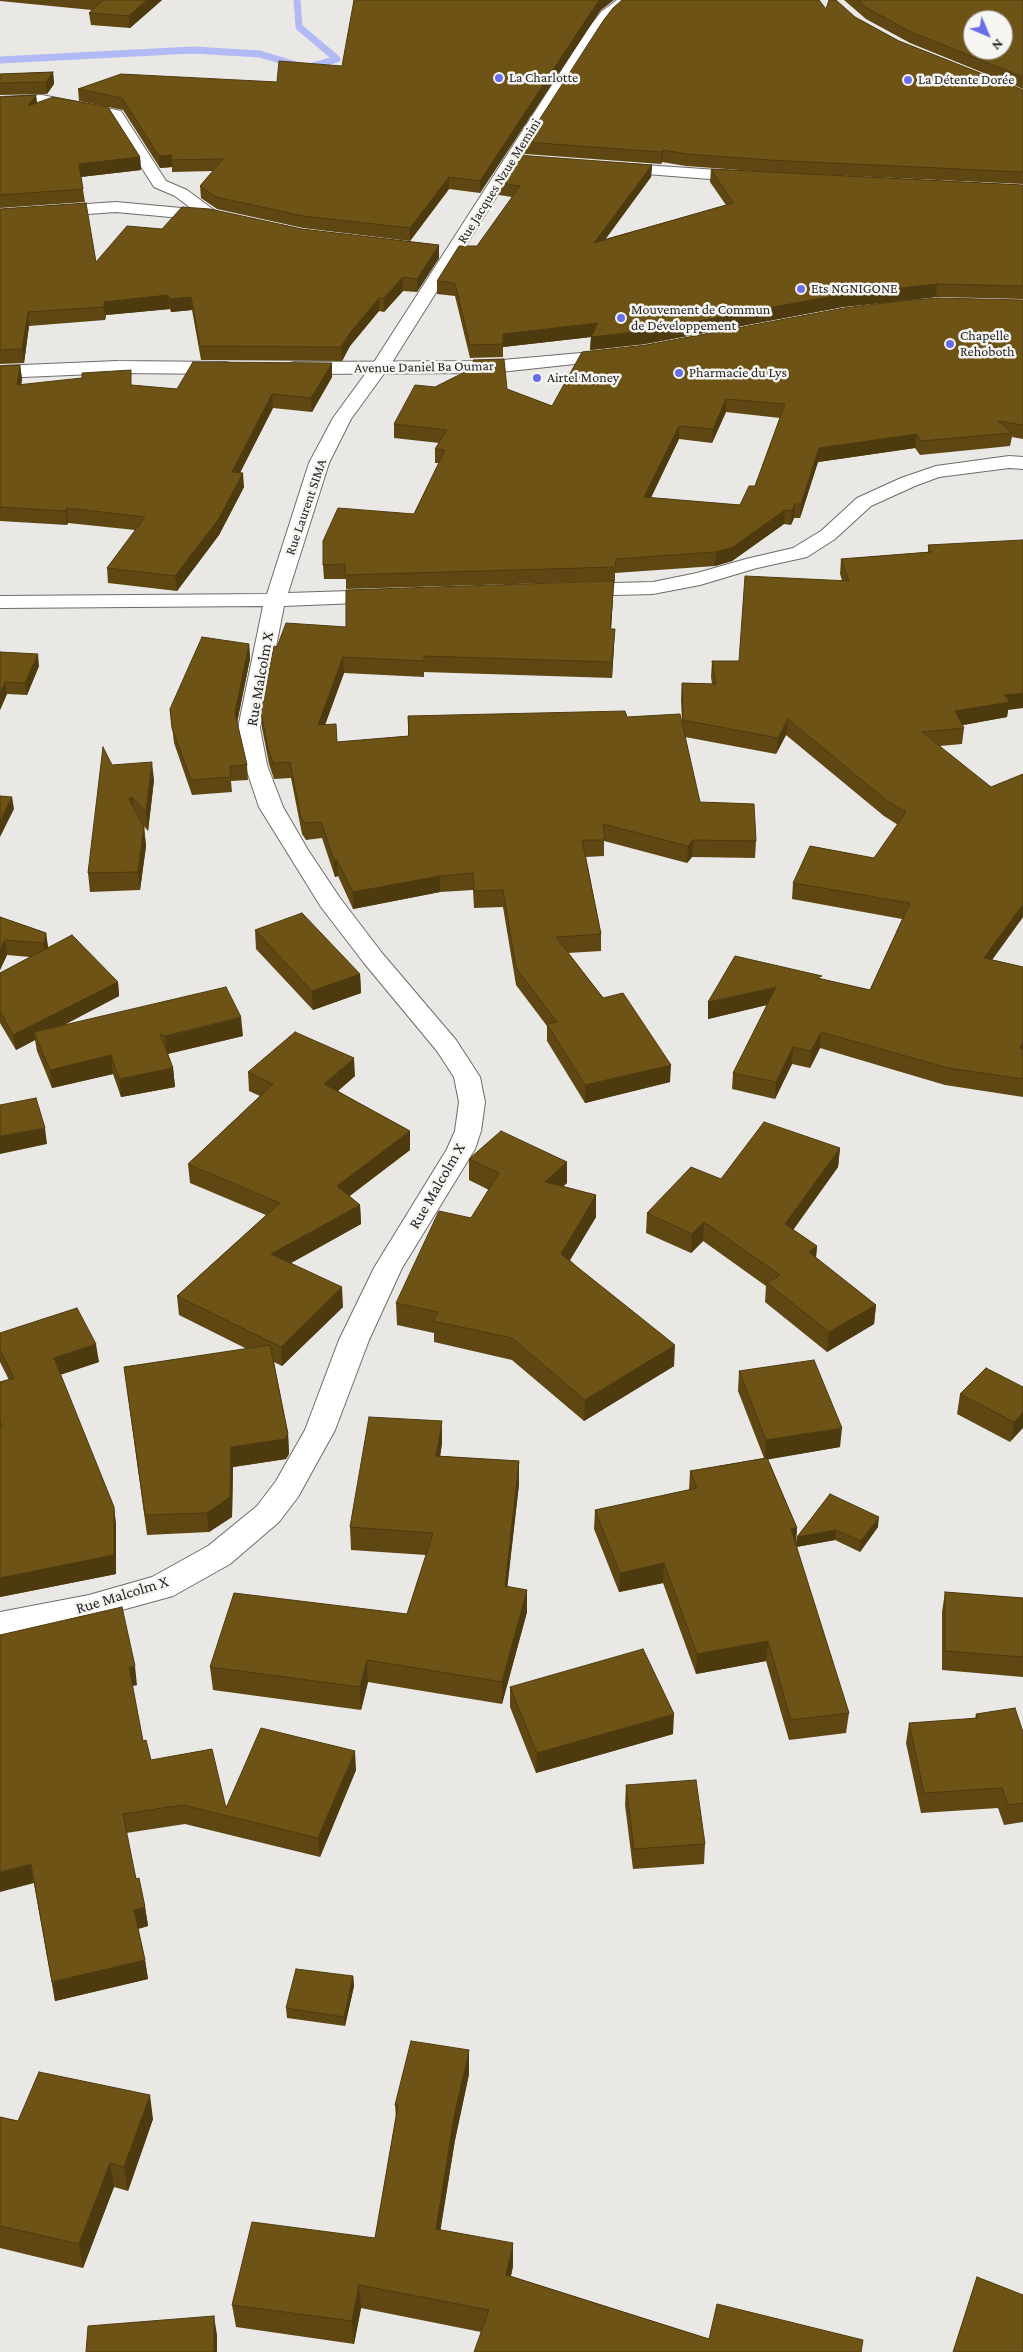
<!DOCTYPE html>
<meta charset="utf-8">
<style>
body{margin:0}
#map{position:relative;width:1023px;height:2352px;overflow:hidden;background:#e9e8e5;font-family:"Crimson Pro",serif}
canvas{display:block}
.north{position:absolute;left:963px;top:10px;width:50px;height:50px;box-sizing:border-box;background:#f7f5f2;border:1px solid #a3a2a0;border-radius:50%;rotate:135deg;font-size:14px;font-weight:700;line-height:20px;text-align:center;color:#262524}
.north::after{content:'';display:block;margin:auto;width:18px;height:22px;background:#676ee7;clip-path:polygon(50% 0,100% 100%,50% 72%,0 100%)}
</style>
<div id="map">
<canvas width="1023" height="2352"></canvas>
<div class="north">N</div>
</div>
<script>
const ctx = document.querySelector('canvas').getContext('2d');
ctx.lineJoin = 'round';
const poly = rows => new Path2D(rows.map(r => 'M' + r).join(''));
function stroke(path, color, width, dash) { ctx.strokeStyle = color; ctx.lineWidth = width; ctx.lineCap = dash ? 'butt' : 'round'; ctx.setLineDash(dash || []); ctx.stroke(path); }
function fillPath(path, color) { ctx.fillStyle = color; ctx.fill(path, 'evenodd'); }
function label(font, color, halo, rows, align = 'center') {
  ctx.font = font + ' "Crimson Pro",serif'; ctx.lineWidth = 5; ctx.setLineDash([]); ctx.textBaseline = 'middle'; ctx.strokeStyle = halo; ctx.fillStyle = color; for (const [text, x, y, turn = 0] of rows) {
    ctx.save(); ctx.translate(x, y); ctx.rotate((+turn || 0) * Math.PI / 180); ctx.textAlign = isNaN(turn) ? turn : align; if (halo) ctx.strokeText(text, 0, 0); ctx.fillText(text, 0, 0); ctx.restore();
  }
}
stroke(poly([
 [0,60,193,50,260,54,306,68,337,59,299,27,297,0]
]), '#b1baf5', 7);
const minor = poly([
 [617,0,633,0,611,18,601,31,391,364,351,419,329,463,288,593,383,590,390,592,393,596,390,600,383,602,284,606,260,728,267,765,283,807,308,850,340,898,382,953,456,1040,480,1077,485,1102,481,1131,475,1149,402,1268,369,1340,335,1430,298,1497,279,1522,230,1564,173,1596,89,1619,0,1638,0,1612,89,1595,152,1577,208,1546,257,1506,276,1481,305,1430,339,1340,374,1268,447,1149,455,1131,459,1102,454,1077,437,1051,364,963,321,907,259,807,245,765,238,728,263,606,0,608,0,596,267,594,309,463,333,418,374,362,588,29,601,12,617,0],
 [42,95,121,111,166,181,187,190,222,216,220,220,214,221,116,212,0,220,0,210,116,202,192,209,175,196,154,187,110,118,42,105,0,107,0,97,42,95],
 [615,163,747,172,753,174,755,177,753,180,747,182,609,171,607,168,609,165,615,163],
 [1009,456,1023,457,1023,469,1009,468,939,477,915,486,871,506,835,539,807,557,757,568,700,585,653,594,576,596,569,594,566,590,569,586,576,584,653,582,697,573,746,559,793,548,821,531,857,498,901,478,936,466,1009,456]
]);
const major = poly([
 [615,350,621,351,624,355,621,359,491,373,294,374,287,372,285,368,287,364,294,362,491,361,615,350],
 [117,361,226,362,233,364,235,368,233,372,226,374,117,373,0,378,0,366,117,361]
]);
stroke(minor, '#6e6c69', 2);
stroke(major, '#6e6c69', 2);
fillPath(minor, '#fff');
fillPath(major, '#fff');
fillPath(poly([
 [0,0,162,0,130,28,91,25,89,13,92,10,0,1],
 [844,0,1023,0,1023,89,910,43,866,19],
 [826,9,855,17,899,41,1023,90,1023,184,767,172,686,166,662,162,661,164,525,154,525,142],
 [600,11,480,193,449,189,410,241,303,228,217,209,201,198,200,186,213,171,172,172,172,167,160,168,123,110,79,101,78,89,277,82,342,66],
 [53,72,54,84,47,94,0,95,0,74],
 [36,95,37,103,140,157,141,170,81,177,85,202,0,208,0,97],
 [652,165,651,177,605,239,726,205,710,182,711,169,1023,185,1023,299,936,297,894,302,1023,300,1023,439,1012,437,1010,446,920,455,915,448,818,462,800,518,794,518,791,525,784,524,732,561,715,566,615,573,615,581,346,589,346,579,324,579,323,565,414,514,439,463,435,463,435,449,439,443,394,438,394,424,435,387,473,368,473,360,507,389,552,406,646,345,888,302,843,307,645,344,590,350,591,337,503,347,503,357,470,358,455,296,437,294,437,281,477,246,512,197,499,195,499,183],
 [726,412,780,418,755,486,740,505,651,498,679,439,712,443],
 [0,209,96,262,162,229,302,229,439,245,439,258,417,292,403,291,384,312,379,311,350,346,342,361,201,360,192,310,171,312,170,309,106,315,105,320,29,326,24,363,0,364],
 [20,365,22,379,21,385,132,385,177,389,332,377,312,412,273,408,240,473,244,487,219,535,177,591,108,583,107,568,135,530,68,523,67,525,0,521,0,366],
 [928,545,1008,710,1007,717,962,725,964,728,962,744,940,746,1023,917,992,960,1023,967,1023,1097,945,1085,820,1048,810,1068,792,1064,775,1099,732,1089,733,1073,767,1005,708,1019,708,1002,822,979,870,990,902,919,792,899,793,883,874,858,898,825,884,816,786,735,776,754,685,737,700,802,756,841,755,858,692,857,687,863,604,841,604,856,586,857,601,934,601,951,568,953,670,1082,585,1103,547,1041,547,1026,516,985,503,907,474,908,473,890,440,892,353,909,338,876,335,877,322,838,306,840,302,834,291,778,274,779,269,764,262,728,261,712,277,647,346,627,613,597,611,629,614,645,612,678,424,672,424,677,344,673,325,725,337,742,408,736,408,716,627,717,682,722,681,699,682,683,712,684,711,677,712,661,739,661,842,580,840,574,841,559,928,552],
 [249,644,250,659,237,722,247,765,248,780,231,781,232,792,192,795,174,743,170,709],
 [0,652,39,666,27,695,7,694,0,710],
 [112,765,154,780,148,831,143,825,144,827,146,846,140,890,90,892,88,873],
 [0,917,46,933,48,947,118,982,119,996,62,1026,243,1036,168,1054,173,1068,175,1087,121,1097,113,1074,52,1088,37,1051,35,1040,16,1050,0,1023,0,973,30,957,7,955,0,970],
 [255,930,360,974,361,993,313,1010,256,949],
 [248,1072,355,1076,338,1091,410,1131,410,1150,349,1196,360,1205,361,1224,291,1263,343,1307,282,1366,274,1362,288,1434,289,1454,286,1459,233,1467,232,1517,209,1532,147,1535,124,1367,247,1349,179,1315,177,1296,266,1215,190,1183,188,1164,260,1096,249,1091],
 [840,1148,838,1167,793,1230,817,1246,816,1258,876,1305,874,1324,827,1352,765,1302,766,1286,703,1241,691,1253,646,1233,647,1213,721,1179],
 [469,1159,567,1162,567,1183,563,1186,596,1195,596,1217,570,1260,674,1366,584,1421,512,1360,434,1342,434,1333,397,1325,396,1303,471,1218,489,1190,469,1180],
 [0,1333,99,1362,60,1375,114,1507,116,1525,116,1574,0,1597,0,1382,9,1380,0,1362],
 [739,1371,840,1447,768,1459,797,1528,796,1545,797,1537,830,1494,878,1527,860,1552,835,1540,796,1547,849,1713,846,1733,789,1740,766,1661,696,1674,663,1583,619,1592,594,1529,595,1510,689,1490,690,1471,764,1458,738,1391],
 [1023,1387,1010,1442,957,1414,960,1394],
 [442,1443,440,1456,519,1461,519,1484,507,1587,527,1590,527,1612,502,1704,368,1682,361,1710,213,1690,210,1667,407,1614,426,1555,351,1550,350,1527],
 [945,1592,1023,1598,1023,1677,942,1670,942,1612],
 [0,1635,137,1685,132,1686,143,1741,151,1760,226,1808,356,1770,320,1857,185,1824,126,1833,136,1879,145,1907,148,1926,138,1929,145,1960,148,1979,55,2001,34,1883],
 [510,1687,673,1734,536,1773,510,1707],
 [976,1714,1023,1732,1023,1822,1004,1825,998,1808,921,1813,906,1743,909,1723,975,1719],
 [626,1785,705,1844,704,1864,633,1869,625,1805],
 [353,1976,354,1986,345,2026,287,2018,286,2008],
 [469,2074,455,2140,440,2230,513,2266,511,2276,709,2339,861,2352,481,2332,361,2308,354,2344,236,2327,232,2305,375,2238,396,2118,395,2105],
 [0,2117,18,2121,153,2119,128,2191,114,2187,83,2268,0,2248]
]), '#5f4713');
fillPath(poly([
 [147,0,162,0,130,28,129,16],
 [599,0,614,0,600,11,480,193,480,181],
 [53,72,54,84,47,94,46,82],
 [36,95,37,107,28,106],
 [663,150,662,162,661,164,661,152],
 [172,155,172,167,160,168,159,156],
 [140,157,141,170,80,177,79,164],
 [652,165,651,177,594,255,594,243],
 [449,177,449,189,410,241,410,228],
 [439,245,439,258,417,292,417,279],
 [403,277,403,291,384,312,384,298],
 [937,284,936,297,843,307,645,344,590,350,591,337,503,347,503,334,844,294],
 [168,295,170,309,106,315,105,320,104,302],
 [191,297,192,310,171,312,170,299],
 [379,298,379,311,350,346,342,361,341,347,350,333],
 [28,312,29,326,24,363,22,349],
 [332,363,332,377,312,412,311,398],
 [20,365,22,379,19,399,17,385],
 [272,394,273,408,233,486,232,472],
 [726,399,726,412,712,443,713,429],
 [679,426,679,439,644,511,644,497],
 [917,434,915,448,818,462,800,518,801,504,819,448],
 [243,473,244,487,219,535,177,591,175,576],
 [795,504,794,518,791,525,792,511],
 [67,508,68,523,67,525,65,511],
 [785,510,784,524,732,561,715,566,716,552],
 [614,581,610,645,610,629],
 [615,629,614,645,612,678,612,662],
 [249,644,250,659,236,728,235,713],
 [38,654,39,666,27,695,25,683],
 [343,657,344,673,319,741,318,725],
 [5,682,7,694,0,710,0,694],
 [1023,693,1023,708,1008,710,1007,717,953,727,955,711,1004,695],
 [788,719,786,735,776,754,778,738],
 [152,762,154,780,148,831,146,812],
 [12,797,14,809,0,837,0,821],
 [132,797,134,816,129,799],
 [144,827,146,846,140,890,138,872],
 [693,840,692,857,687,863,688,846],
 [334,860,337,860,338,876,335,877],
 [440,876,440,892,353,909,353,892],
 [1023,904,1023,917,981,975,984,958],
 [46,933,48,948,46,958,44,943],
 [5,940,7,955,0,970,0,951],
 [360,974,361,993,313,1010,312,991],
 [118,982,119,996,37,1039,34,1032,35,1040,16,1050,13,1035],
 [776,987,775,1003,708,1019,708,1002],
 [241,1017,243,1036,167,1054,165,1036],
 [821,1032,820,1048,810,1068,811,1051],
 [1023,1041,1023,1052,1020,1049],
 [793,1047,792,1064,775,1099,776,1082],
 [111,1055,113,1074,52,1088,50,1070],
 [354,1058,355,1076,325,1102,324,1084],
 [671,1065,670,1082,585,1103,585,1085],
 [173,1068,175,1087,121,1097,119,1079],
 [45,1128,47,1144,0,1154,0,1136],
 [410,1131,410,1150,338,1205,337,1186],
 [840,1148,838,1167,783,1244,785,1224],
 [567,1162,567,1183,545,1203,545,1182],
 [596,1195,596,1217,561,1275,561,1254],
 [360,1205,361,1224,273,1273,271,1254],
 [704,1222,703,1241,691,1253,692,1234],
 [817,1246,815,1266,809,1252],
 [342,1287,343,1307,282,1366,281,1347],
 [876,1305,874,1324,827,1352,829,1332],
 [96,1344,99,1362,56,1376,54,1358],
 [675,1345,674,1366,584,1421,585,1400],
 [1023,1412,1023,1428,1010,1442,1014,1422],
 [442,1421,442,1443,437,1479,436,1456],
 [842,1428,840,1447,765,1460,766,1440],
 [288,1434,289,1454,286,1459,233,1467,232,1517,209,1532,207,1513,231,1447],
 [519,1461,519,1484,505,1608,505,1586],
 [114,1507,116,1525,116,1574,0,1597,0,1578],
 [879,1517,878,1527,860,1552,861,1541],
 [797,1528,795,1547,791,1529],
 [836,1530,835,1540,796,1547,797,1537],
 [664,1563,663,1583,619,1592,620,1573],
 [527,1590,527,1612,502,1704,502,1682],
 [768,1641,766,1661,696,1674,697,1654],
 [367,1660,368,1682,361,1710,360,1687],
 [135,1666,137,1685,131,1686,129,1667],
 [674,1714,673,1734,536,1773,537,1753],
 [355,1751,356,1770,320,1857,318,1838],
 [31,1864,34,1883,0,1892,0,1872],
 [145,1907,148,1926,137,1929,134,1910],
 [145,1960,148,1979,55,2001,52,1982],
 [353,1976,354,1986,345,2026,344,2017],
 [469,2050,469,2074,455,2140,437,2252,436,2229,454,2117],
 [150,2095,153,2119,128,2191,124,2167],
 [110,2163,114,2187,83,2268,79,2244],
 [513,2243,513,2266,506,2298,506,2275],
 [359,2285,361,2308,354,2344,352,2321],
 [214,2316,217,2335,217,2352,214,2352]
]), '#4d3a0f');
const building = poly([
 [103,0,147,0,129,16,89,13,103,0],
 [354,0,599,0,480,181,449,177,410,228,303,216,216,197,200,186,223,159,171,160,172,155,159,156,122,98,78,89,121,74,277,82,279,61,342,66,354,0],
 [622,0,819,0,826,9,829,0,836,0,855,17,899,41,1023,90,1023,172,768,160,687,154,663,150,661,152,525,142,603,21,613,8,622,0],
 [858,0,1023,0,1023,77,911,32,867,8,858,0],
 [973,20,1003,20,1003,50,973,50,973,20],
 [53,72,46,82,0,83,0,74,53,72],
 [36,95,28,106,53,97,108,107,140,157,79,164,83,189,0,195,0,97,36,95],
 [517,155,652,165,594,243,733,203,711,169,1023,185,1023,286,937,284,844,294,645,331,591,337,598,323,503,334,503,344,470,345,455,283,437,281,459,246,477,246,520,186,499,183,517,155],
 [86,203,96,262,127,226,162,229,182,207,210,209,302,229,439,245,417,279,403,277,384,298,379,298,350,333,341,347,200,346,191,297,170,299,168,295,104,302,104,307,28,312,22,349,0,350,0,209,86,203],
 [937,298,1023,300,1023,425,998,421,1012,433,921,441,917,434,819,448,801,504,795,504,792,511,785,510,733,547,716,552,616,559,615,567,345,575,345,564,323,565,323,541,338,508,414,514,445,450,435,449,447,430,394,424,415,385,435,387,475,367,473,360,504,359,507,389,552,406,582,352,646,345,844,308,891,302,937,298],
 [726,399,785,404,755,486,749,486,740,505,644,497,679,426,713,429,726,399],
 [193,362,332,363,311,398,272,394,232,472,243,473,218,520,175,576,107,568,145,517,67,508,65,511,0,507,0,366,20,365,17,385,82,378,82,373,131,370,131,385,177,389,193,362],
 [1023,540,1023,693,1004,695,1010,702,955,711,964,728,922,732,991,787,1023,774,1023,904,984,958,1023,967,1023,1041,1020,1049,1023,1049,1023,1079,948,1068,821,1032,811,1051,793,1047,776,1082,733,1073,776,987,708,1002,735,956,822,976,817,978,870,990,910,903,793,883,810,846,874,858,906,812,886,800,788,719,778,738,683,720,682,683,716,684,712,661,739,661,745,576,849,581,841,559,931,552,928,545,1023,540],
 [614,581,610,629,615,629,612,662,424,656,424,661,343,657,318,725,336,724,337,742,409,736,408,716,625,711,627,717,680,714,700,802,754,804,756,841,693,840,688,846,603,824,605,840,582,840,601,934,556,937,603,998,623,993,671,1065,585,1085,547,1024,557,1022,516,968,503,890,474,891,473,873,440,876,353,892,337,860,334,860,321,822,305,823,301,818,290,762,273,763,268,748,261,712,274,646,277,647,286,623,346,627,346,590,614,581],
 [202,637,249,644,235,713,247,765,230,766,231,777,191,780,172,728,170,709,202,637],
 [0,652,38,654,25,683,5,682,0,694,0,652],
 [103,747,112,765,152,762,146,812,132,797,129,799,144,827,138,872,88,873,103,747],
 [0,796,12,797,0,821,0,796],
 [302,913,360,974,312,991,255,930,302,913],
 [0,917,46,933,44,943,5,940,0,951,0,917],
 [72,935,118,982,13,1035,0,1011,0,973,72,935],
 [226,987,241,1017,165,1036,160,1034,173,1068,119,1079,111,1055,50,1070,34,1032,226,987],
 [295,1032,354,1058,324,1084,410,1131,337,1186,360,1205,271,1254,342,1287,281,1347,177,1296,280,1203,188,1164,273,1084,248,1072,295,1032],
 [36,1098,45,1128,0,1136,0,1105,36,1098],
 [764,1122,840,1148,785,1224,817,1246,809,1252,876,1305,829,1332,767,1283,780,1275,704,1222,692,1234,647,1213,691,1167,721,1179,764,1122],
 [501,1131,567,1162,545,1182,596,1195,561,1254,675,1345,585,1400,512,1338,433,1321,438,1312,396,1303,439,1211,471,1218,499,1173,469,1159,501,1131],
 [77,1308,96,1344,54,1358,114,1507,114,1555,0,1578,0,1427,2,1426,0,1421,0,1382,14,1378,0,1350,0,1333,77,1308],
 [270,1345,288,1434,285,1439,231,1447,230,1497,207,1513,145,1515,124,1367,270,1345],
 [814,1360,842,1428,766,1440,739,1371,814,1360],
 [986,1368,1023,1387,1023,1412,1014,1422,960,1394,986,1368],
 [369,1417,442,1421,436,1456,519,1461,505,1586,527,1590,502,1682,367,1660,360,1687,210,1667,234,1593,407,1614,433,1533,350,1527,369,1417],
 [767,1458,797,1528,791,1529,849,1713,791,1720,768,1641,697,1654,664,1563,620,1573,595,1510,697,1488,690,1471,767,1458],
 [830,1494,879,1517,861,1541,836,1530,797,1537,830,1494],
 [945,1592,1023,1598,1023,1657,945,1651,945,1592],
 [122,1607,135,1666,129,1667,143,1741,146,1740,151,1760,212,1749,226,1808,261,1728,355,1751,318,1838,183,1805,123,1814,136,1879,139,1878,145,1907,134,1910,145,1960,52,1982,31,1864,0,1872,0,1635,122,1607],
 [643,1649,674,1714,537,1753,510,1687,643,1649],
 [1015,1708,1023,1732,1023,1803,1008,1805,1002,1788,924,1793,909,1723,978,1718,976,1714,1015,1708],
 [696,1780,705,1844,634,1849,626,1785,696,1780],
 [296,1969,353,1976,344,2017,286,2008,296,1969],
 [411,2041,469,2050,454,2117,436,2229,513,2243,506,2275,709,2339,717,2304,863,2340,861,2352,474,2352,489,2310,359,2285,352,2321,232,2305,252,2222,375,2238,398,2105,395,2105,411,2041],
 [39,2072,150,2095,124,2167,110,2163,79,2244,0,2226,0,2117,18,2121,39,2072],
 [977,2277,1023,2295,1023,2352,953,2352,977,2277],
 [214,2316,214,2352,86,2352,88,2326,214,2316]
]);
fillPath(building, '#6e5316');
stroke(building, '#4d3a0f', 1);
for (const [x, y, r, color] of [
 [499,78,5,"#676ee7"],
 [908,80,5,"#676ee7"],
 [801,289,5,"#676ee7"],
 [621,318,5,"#676ee7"],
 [950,344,5,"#676ee7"],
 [679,373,5,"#676ee7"],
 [537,378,5,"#676ee7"]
]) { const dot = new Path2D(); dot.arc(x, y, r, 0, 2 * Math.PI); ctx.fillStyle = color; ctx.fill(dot); stroke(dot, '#f7f5f2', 2); }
label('14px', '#262524', '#f7f5f2', [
 ["La Charlotte",509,78],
 ["La Détente Dorée",918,80],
 ["Ets NGNIGONE",811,289],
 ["Mouvement de Commun",631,310],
 ["de Développement",631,326],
 ["Chapelle",960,336],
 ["Rehoboth",960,352],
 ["Pharmacie du Lys",689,373],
 ["Airtel Money",547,378]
], 'left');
label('14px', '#262524', '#f7f5f2', [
 ["Rue Jacques Nzue Memini",499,181,-58],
 ["Avenue Daniel Ba Oumar",424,367,-1],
 ["Rue Laurent SIMA",306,507,-71]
]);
label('16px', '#262524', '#f7f5f2', [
 ["Rue Malcolm X",260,679,-80],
 ["Rue Malcolm X",437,1186,-60],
 ["Rue Malcolm X",122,1595,-17]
]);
</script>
